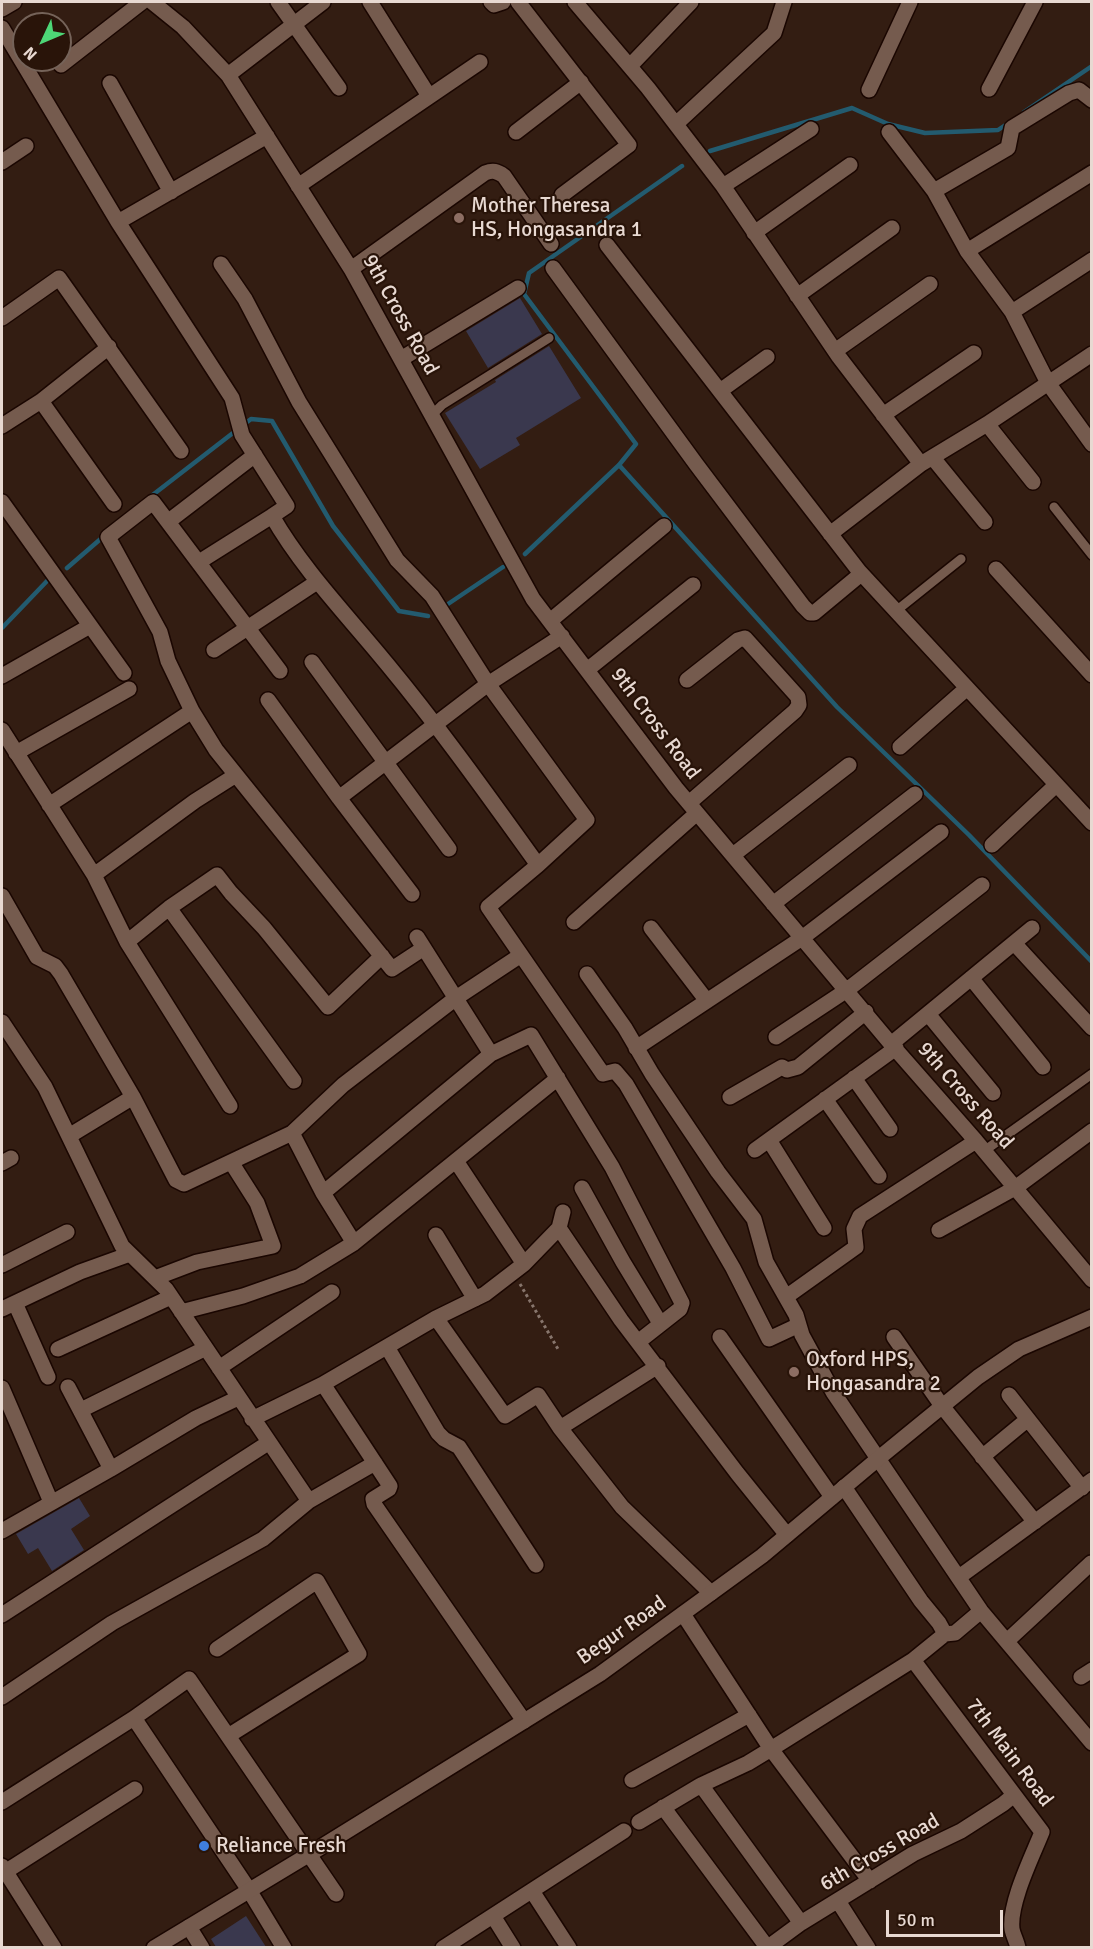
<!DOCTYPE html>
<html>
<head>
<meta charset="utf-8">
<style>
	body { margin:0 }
	#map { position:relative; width:1093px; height:1949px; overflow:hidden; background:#331d12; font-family:Signika,sans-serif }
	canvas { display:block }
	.frame { position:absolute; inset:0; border:3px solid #e8d9d2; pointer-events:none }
	.north { position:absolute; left:12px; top:12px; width:60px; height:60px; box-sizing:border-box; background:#291409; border:2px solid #756359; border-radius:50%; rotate:226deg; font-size:16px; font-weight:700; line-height:24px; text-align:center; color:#e8d9d2 }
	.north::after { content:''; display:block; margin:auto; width:21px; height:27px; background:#4dd676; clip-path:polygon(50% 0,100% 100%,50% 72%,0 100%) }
	.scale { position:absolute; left:886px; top:1910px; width:117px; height:27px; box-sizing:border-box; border:3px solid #e8d9d2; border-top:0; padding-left:8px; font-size:18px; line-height:21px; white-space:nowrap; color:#e8d9d2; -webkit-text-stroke:4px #291409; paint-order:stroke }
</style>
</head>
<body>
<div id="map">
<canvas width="1093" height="1949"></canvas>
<div class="frame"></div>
<div class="north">N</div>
<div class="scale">50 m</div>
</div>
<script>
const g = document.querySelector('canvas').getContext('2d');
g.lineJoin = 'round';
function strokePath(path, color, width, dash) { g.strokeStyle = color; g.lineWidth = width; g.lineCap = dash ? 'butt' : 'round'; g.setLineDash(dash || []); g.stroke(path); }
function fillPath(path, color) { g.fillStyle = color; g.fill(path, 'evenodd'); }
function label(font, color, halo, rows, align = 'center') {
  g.font = font + ' Signika,sans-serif'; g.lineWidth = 4.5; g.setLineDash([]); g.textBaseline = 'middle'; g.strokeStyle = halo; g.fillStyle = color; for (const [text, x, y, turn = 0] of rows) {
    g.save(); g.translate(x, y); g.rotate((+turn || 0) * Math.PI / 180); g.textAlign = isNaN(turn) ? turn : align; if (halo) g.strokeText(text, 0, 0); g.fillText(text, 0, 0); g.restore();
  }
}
strokePath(new Path2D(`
	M1024,112l68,-46
	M710,151l142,-43 36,16 37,9 73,-3 12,-8
	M619,465l218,242 132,128 123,127
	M150,497l101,-78 21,2 61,105 66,85 29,5
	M525,554l94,-89 17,-21 -112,-150 5,-21 153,-107
	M67,568l37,-32
	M448,604l55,-37
	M2,628l46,-48`), '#235b6f', 4.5);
fillPath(new Path2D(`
	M520,298l22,36 -54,34 -22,-37z
	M549,346l32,52 -65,40 4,7 -40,24 -35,-56 51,-31 -1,-2z
	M79,1498l11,18 -19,13 13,21 -32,21 -14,-23 -10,6 -12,-20z
	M246,1916l20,31h-50l-5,-8z`), '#3a384e');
const service = new Path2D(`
	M431,416l11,-11 107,-67
	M1054,507l38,48
	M896,611l65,-52
	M984,1151l108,-77`);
const minor = new Path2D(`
	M152,2l31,25 45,48 123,194 182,330 143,189 215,256 85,97 116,139
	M278,2l61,86
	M370,2l59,94
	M491,2l3,3 9,-3
	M518,2l111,143 -67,50
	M575,2l73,86 75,98 116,171 82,107
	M2,9l12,-7
	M2,28l116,194 114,176 10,37 45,71 -15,10c31,54 75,99 115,148 53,64 102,133 151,201
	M61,65l81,-63
	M630,66l61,-64
	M228,75l95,-73
	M110,83l61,109
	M989,89l46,-87
	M869,90l41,-88
	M676,124l98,-91 10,-31
	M516,132l65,-50
	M889,132l45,59 33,60 45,61 36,71 44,61
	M2,162l24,-16
	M298,186l182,-124
	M723,186l88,-57
	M934,191l74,-43 4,-20 57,-35 10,-3 13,10
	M118,222l149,-86
	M754,233l96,-68
	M607,245l252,326 233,252
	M967,251l125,-78
	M221,264l24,35 54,103 98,158 35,36 56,88 99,136 -49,45 -50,42 115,167 12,-3 11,13 107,184 36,71 30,-14
	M553,268l143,196 107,142 7,7h4l47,-39
	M351,269l134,-96c8,-3 12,-2 19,3l47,68
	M797,296l95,-68
	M1012,312l80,-52
	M2,318l57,-40 122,173
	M835,351l95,-67
	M401,359l117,-71
	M720,391l47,-34
	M41,401l73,103
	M883,415l91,-62
	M987,424l46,58
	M2,426l39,-25 68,-54
	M933,458l52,64
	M2,502l122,171
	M169,521l86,-66
	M830,534l91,-70 66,-40 105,-70
	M199,562l73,-46
	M996,569l96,106
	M550,621l114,-95
	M214,650l103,-68
	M312,662l137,187
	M587,670l106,-85
	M280,671l-127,-169 -45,35 52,95 8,29 24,50 24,39 176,219 32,-21
	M2,676l88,-50
	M687,680l51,-40 7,-2 53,59 1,8 -4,6 -106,92
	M268,700l71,98 73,96
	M2,730l92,145 33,67 103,164
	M900,747l67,-59
	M16,753l113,-64
	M339,798l149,-114 74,-48
	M49,805l143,-94
	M992,845l64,-60
	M733,855l116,-90
	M94,875l101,-74 41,-26
	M2,896l35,61 18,9 6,8 72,123 43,83 8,4 108,-51 51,-48 113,-87 65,-43
	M773,904l142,-110
	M169,908l48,-33 14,18 33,35 64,79 54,-51
	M574,922l123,-109
	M651,928l56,73
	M417,937l74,117
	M127,942l42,-34 125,173
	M1014,943l78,85
	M587,974l38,54 27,46 66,98 36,47 12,43 30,53 6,20 31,57 148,219 111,132
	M971,978l72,89
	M928,1014l65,79
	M2,1022l43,65 77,159 44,43 143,212
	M776,1037l71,-47 135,-105
	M891,1044l141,-116
	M636,1048l166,-110 139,-106
	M854,1078l36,51
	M730,1097l52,-30 5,3 11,-3 68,-55
	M825,1099l54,77
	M292,1133l31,60 31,50
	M69,1136l64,-39
	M769,1140l55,88
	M755,1150l141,-102
	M456,1161l68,103
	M2,1163l9,-5
	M582,1188l41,74 37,61
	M323,1193l168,-139 40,-19 81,132 70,136 -2,6 -42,33
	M559,1228l62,92 116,153 50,62
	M939,1230l76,-42 77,-57
	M436,1235l39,64
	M2,1265l65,-33
	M155,1278l42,-16 76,-16 -16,-43 -26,-41
	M786,1297l70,-50 -2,-18 6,-13 116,-75
	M15,1303l33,74
	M2,1309l78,-37 50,-18
	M181,1312l62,-16 57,-20 54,-33 204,-165
	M436,1318l69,98 33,-21 22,33 62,79 89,86
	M720,1337l112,160
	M894,1337l48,69 93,116
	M387,1347l51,86 6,6 15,8 77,118
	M58,1349l113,-52
	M219,1368l113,-76
	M323,1384l67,102 -1,3 -16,10 1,5 150,217
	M68,1387l43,82
	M2,1388l49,114
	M1009,1395l73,93
	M81,1410l125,-62
	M252,1419l71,-35 113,-66 49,-24 39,-30 35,-36 4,-16
	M560,1428l98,-62
	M982,1457l46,-38
	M2,1531l109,-62 85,-51 42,-20
	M959,1577l133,-97
	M683,1614l88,135 99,132
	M2,1615l266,-172
	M945,1634l10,-1 26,-22
	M1007,1641l84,-78
	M217,1649l100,-68 42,73 -131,82
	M913,1660l129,172c-10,25 -33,71 -30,97 1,6 5,13 6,19
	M1081,1677l11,-7
	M2,1697l110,-74 151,-84 46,-38 66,-38
	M134,1718l115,172 35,58
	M632,1780l117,-65
	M701,1785l100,138
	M2,1802l132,-84 55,-39 147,215
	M663,1807l104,140
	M639,1822l62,-37 47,-22 23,-14 142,-89 32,-26 -6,-11 -18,-22 -77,-114
	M2,1866l52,82
	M5,1872l130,-83
	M532,1891l37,57
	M838,1901l30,47
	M493,1916l20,32
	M189,1927l13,21
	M443,1948l181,-117
	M767,1948l34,-25 112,-69 48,-23 42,-27 11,-9`);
const secondary = new Path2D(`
	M154,1948l159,-96 287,-178 162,-118 117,-98 99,-81 41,-28 73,-32`);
strokePath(service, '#1a0601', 12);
strokePath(minor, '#1a0601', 18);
strokePath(secondary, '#1a0601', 18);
strokePath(new Path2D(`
	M520,1284l38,65`), '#87756c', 3, [3, 3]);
strokePath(service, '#755b4e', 9);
strokePath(minor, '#755b4e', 15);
strokePath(secondary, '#755b4e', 15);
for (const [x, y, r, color] of [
	[459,218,6,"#8d6e63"],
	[794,1372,6,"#8d6e63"],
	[204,1846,6,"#3f7fe0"]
]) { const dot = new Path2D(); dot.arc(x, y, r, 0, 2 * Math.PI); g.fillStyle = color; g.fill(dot); strokePath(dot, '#291409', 2); }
label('21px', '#e8d9d2', '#291409', [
	["Mother Theresa",471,206],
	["HS, Hongasandra 1",471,230],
	["Oxford HPS,",806,1360],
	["Hongasandra 2",806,1384],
	["Reliance Fresh",216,1846]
], 'left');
label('21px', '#e8d9d2', '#291409', [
	["9th Cross Road",400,315,61],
	["9th Cross Road",655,724,53],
	["9th Cross Road",965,1096,49],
	["Begur Road",622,1631,-35],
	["7th Main Road",1009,1753,53],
	["6th Cross Road",880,1853,-30]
]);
</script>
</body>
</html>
